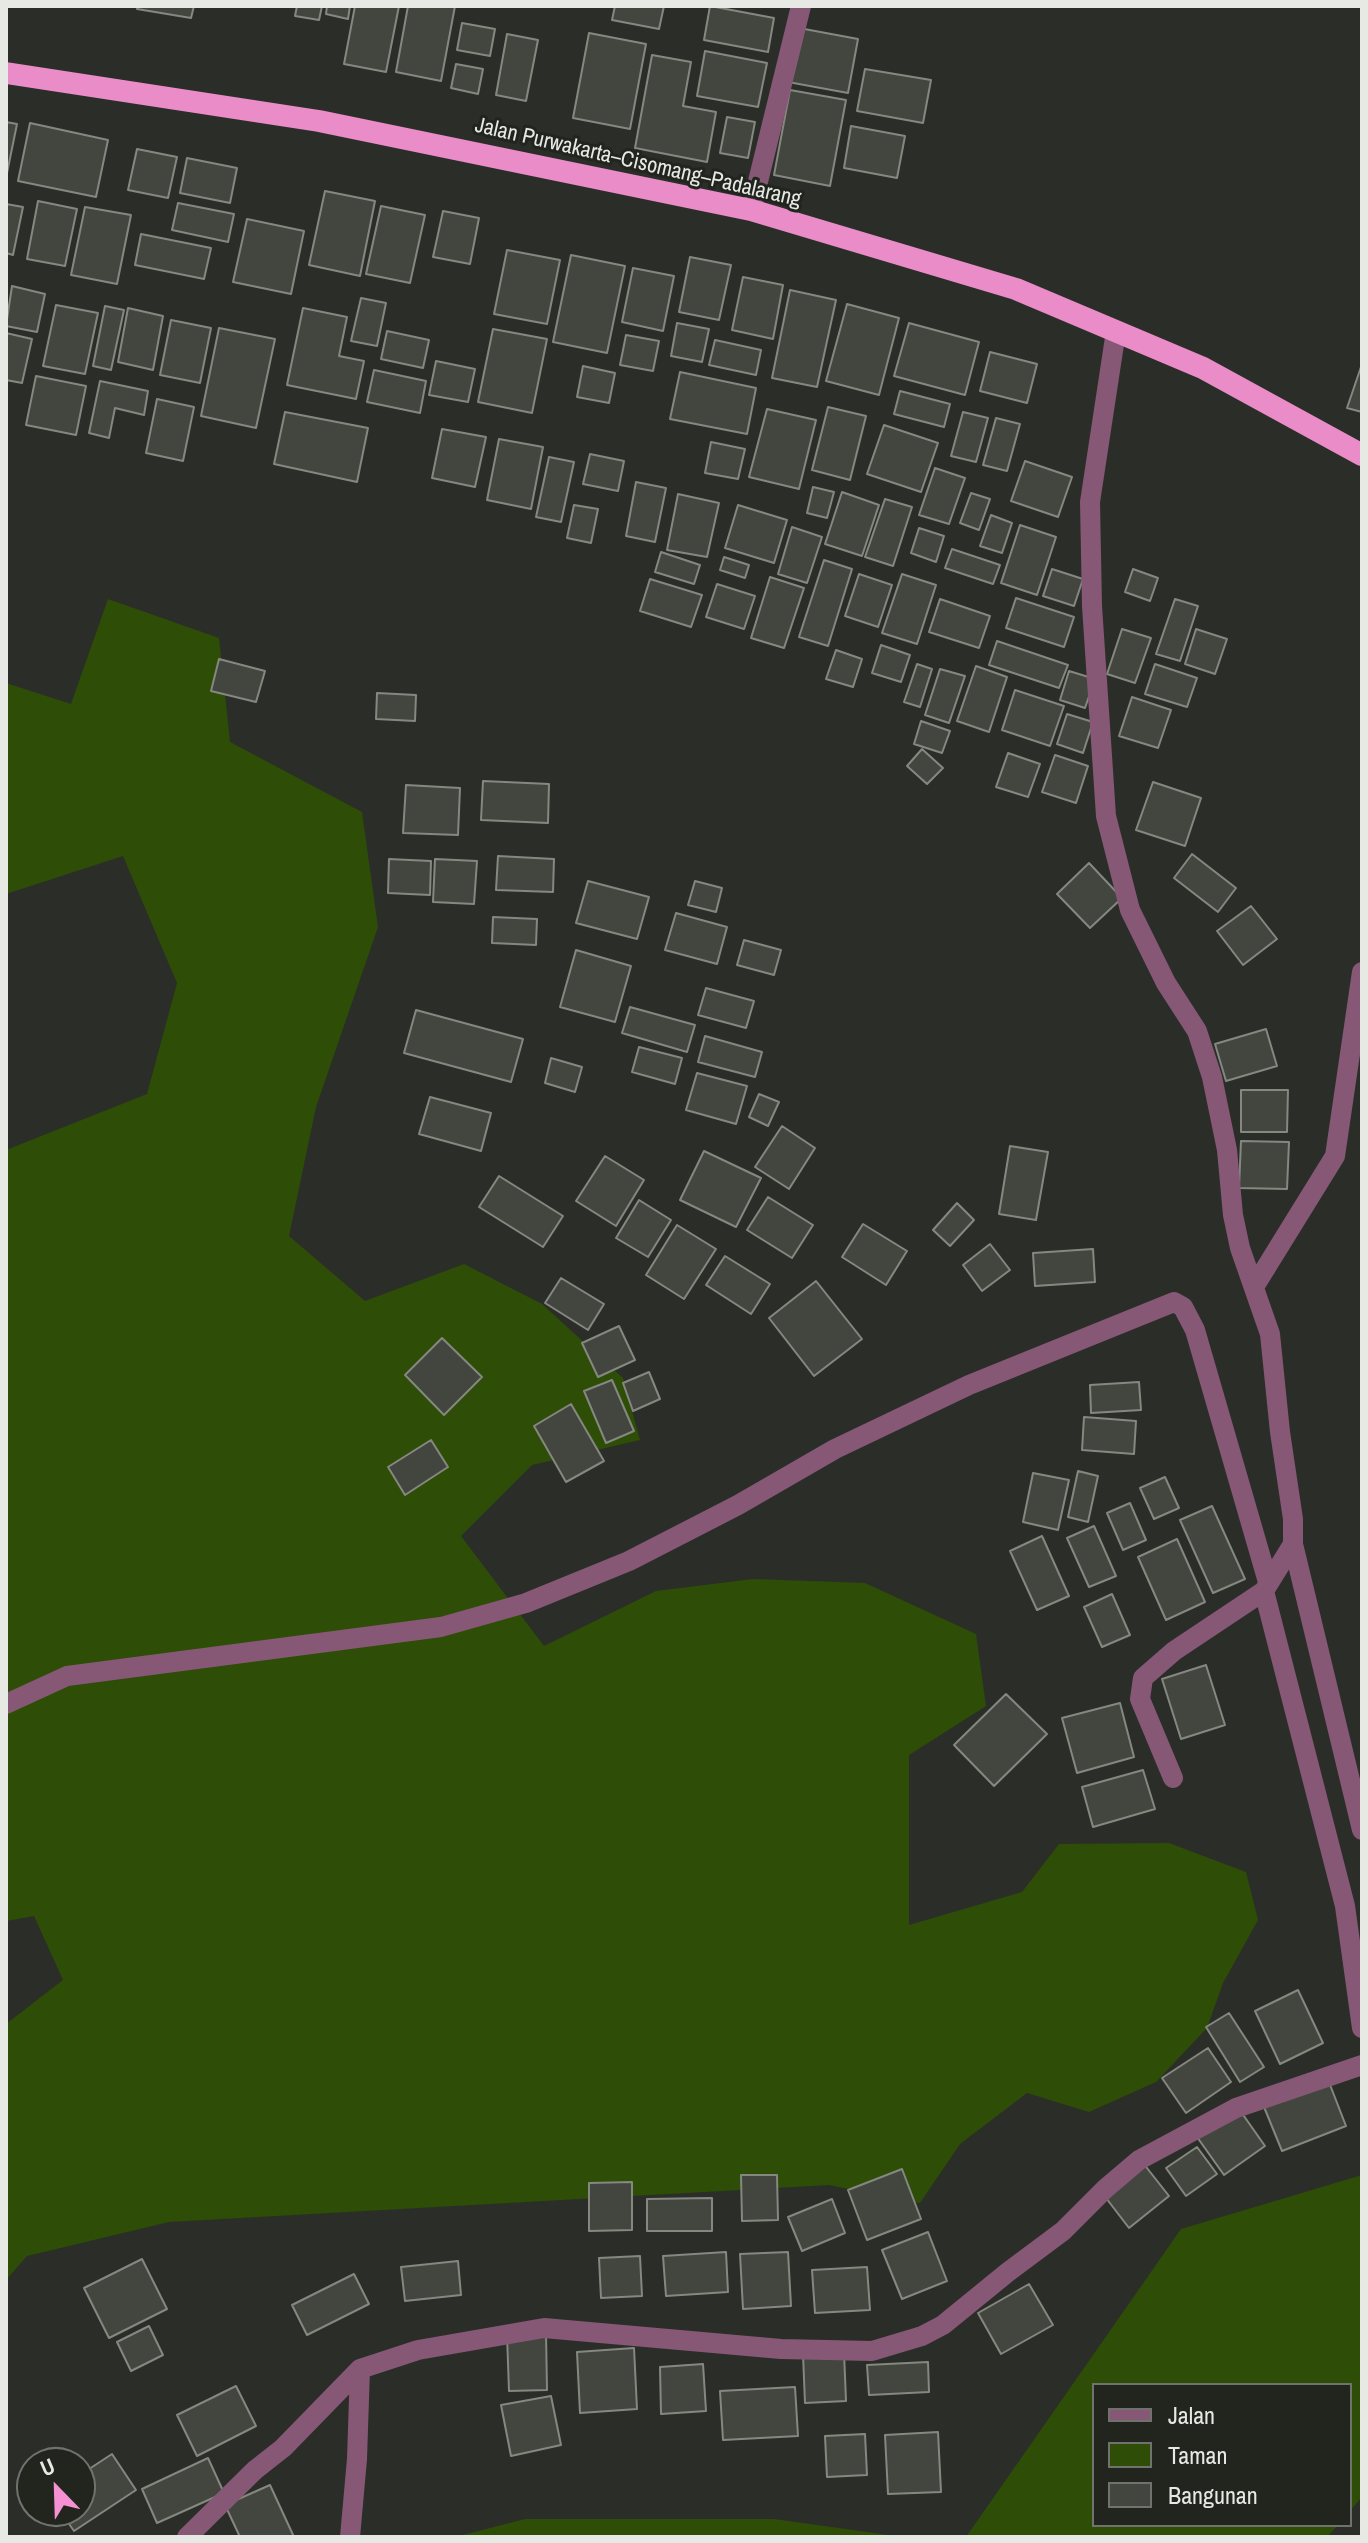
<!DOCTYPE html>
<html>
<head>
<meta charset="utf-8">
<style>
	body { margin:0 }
	#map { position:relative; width:1368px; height:2543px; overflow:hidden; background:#2b2e28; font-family:"Archivo Narrow",sans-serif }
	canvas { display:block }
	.frame { position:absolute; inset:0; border:8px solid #e6e9e4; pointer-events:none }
	.legend { position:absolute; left:1092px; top:2383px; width:260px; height:144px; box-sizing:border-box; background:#21251e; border:2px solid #70736d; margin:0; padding:10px 14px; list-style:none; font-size:24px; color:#e6e9e4 }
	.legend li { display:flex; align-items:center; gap:16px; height:40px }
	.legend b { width:40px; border:2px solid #70736d }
	.north { position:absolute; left:16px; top:2447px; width:80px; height:80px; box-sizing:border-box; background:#21251e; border:2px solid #70736d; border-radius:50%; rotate:337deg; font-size:22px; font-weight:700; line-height:32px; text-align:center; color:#e6e9e4 }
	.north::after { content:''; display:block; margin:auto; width:28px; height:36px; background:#f591d2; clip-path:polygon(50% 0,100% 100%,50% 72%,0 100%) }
</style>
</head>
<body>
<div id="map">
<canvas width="1368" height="2543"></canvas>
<div class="frame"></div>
<ul class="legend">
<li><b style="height:10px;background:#865875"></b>Jalan</li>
<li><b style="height:22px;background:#2e4d06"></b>Taman</li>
<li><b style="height:22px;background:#42463f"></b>Bangunan</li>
</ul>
<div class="north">U</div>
</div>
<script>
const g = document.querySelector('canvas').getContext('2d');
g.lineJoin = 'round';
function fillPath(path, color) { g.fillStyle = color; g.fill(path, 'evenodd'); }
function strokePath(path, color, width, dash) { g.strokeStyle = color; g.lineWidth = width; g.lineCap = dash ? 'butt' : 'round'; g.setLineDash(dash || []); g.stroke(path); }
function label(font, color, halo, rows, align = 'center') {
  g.font = font + ' "Archivo Narrow",sans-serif'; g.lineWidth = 6; g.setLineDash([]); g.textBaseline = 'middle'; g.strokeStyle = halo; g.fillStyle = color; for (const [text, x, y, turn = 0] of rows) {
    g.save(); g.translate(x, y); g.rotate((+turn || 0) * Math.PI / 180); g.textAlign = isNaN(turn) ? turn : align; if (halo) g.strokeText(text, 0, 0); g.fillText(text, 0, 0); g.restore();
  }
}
fillPath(new Path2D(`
	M108,599l111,39 11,104 132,70 16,115 -62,180 -27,129 76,65 99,-37 78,40 81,74 17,62 -108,25 -71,71 83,110 112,-55 97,-12 112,4 111,51 10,72 -77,49v170l113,-33 37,-48 110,-1 77,29 12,48 -35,63 -16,45 -51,54 -67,30 -62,-19 -67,51 -40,59 -91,-18 -660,37 -142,34 -21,24v-256l57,-44 -29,-64 -28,5v-771l141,-56 30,-111 -54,-127 -117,38v-211l65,21z
	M1362,2175v322l-12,14v-126h-256v140h244l-11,12h-361l215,-308z
	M525,2519h249l129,18h-448z`), '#2e4d06');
const building = new Path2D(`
	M138,6h56l-3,12 -54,-9z
	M297,6h25l-3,14 -24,-4z
	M327,6h23l-2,13 -22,-5z
	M355,6h44l-13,66 -42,-8z
	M408,6h47l-14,75 -45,-9z
	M615,6h49l-5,23 -47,-9z
	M710,6l64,12 -6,34 -64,-12z
	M462,23l33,6 -5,27 -33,-6z
	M799,28l59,11 -10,54 -60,-11z
	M589,33l57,11 -16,85 -57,-11z
	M507,34l31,6 -12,61 -30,-6z
	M705,51l62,12 -9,44 -61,-11z
	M652,55l39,7 -8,44 33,6 -9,50 -72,-14z
	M456,64l27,5 -5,25 -27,-6z
	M865,69l66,11 -8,43 -66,-12z
	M790,90l56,10 -16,86 -56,-11z
	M727,117l28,5 -7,36 -28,-5z
	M6,122l11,2 -11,54z
	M30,123l78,17 -12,57 -78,-16z
	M851,126l54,10 -8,42 -53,-10z
	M137,149l40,8 -9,41 -40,-8z
	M187,158l50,10 -7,35 -50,-10z
	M325,191l50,10 -15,75 -51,-11z
	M38,201l39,8 -12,57 -38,-7z
	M178,203l56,11 -6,28 -56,-12z
	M6,204l17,3 -10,48 -7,-2z
	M381,206l44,9 -15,68 -44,-9z
	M85,207l46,8 -14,69 -46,-9z
	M443,211l36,7 -9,46 -37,-7z
	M247,219l57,12 -13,63 -58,-12z
	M141,234l70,14 -7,31 -69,-14z
	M507,250l53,10 -13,64 -53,-10z
	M571,255l54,11 -18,87 -54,-11z
	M690,257l41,8 -12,55 -40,-8z
	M633,268l41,8 -11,55 -41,-9z
	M743,277l40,8 -10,54 -41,-9z
	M12,286l33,8 -8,38 -31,-6z
	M790,290l46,10 -19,87 -45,-9z
	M361,298l25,5 -9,43 -26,-5z
	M847,304l52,14 -20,77 -53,-14z
	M56,305l42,8 -13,61 -42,-8z
	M105,306l19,4 -13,60 -18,-4z
	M128,308l35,8 -10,54 -35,-8z
	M303,308l44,9 -8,39 25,5 -8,38 -69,-14z
	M171,320l40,8 -11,55 -40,-8z
	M677,323l32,6 -7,33 -31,-6z
	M909,323l70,19 -14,53 -71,-19z
	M219,328l56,11 -19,89 -55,-12z
	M493,329l54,10 -15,74 -54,-11z
	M387,331l42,9 -6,28 -42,-9z
	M6,333l26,6 -10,44 -16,-3z
	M626,335l33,6 -6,30 -33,-6z
	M715,340l46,10 -5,25 -47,-10z
	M990,352l47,12 -10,39 -47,-12z
	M436,361l39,8 -7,33 -39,-7z
	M1362,364v48l-15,-4z
	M583,366l32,7 -6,30 -32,-6z
	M374,370l52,11 -6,32 -53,-11z
	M680,372l76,16 -9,46 -77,-15z
	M36,376l50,10 -10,49 -50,-10z
	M100,381l48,10 -4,24 -29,-7 -6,30 -20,-5z
	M900,391l50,13 -6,23 -50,-13z
	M157,399l37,8 -11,54 -37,-8z
	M828,407l38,9 -16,64 -38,-10z
	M767,409l49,11 -17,69 -50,-12z
	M285,412l83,16 -11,54 -83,-18z
	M963,412l25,6 -12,44 -25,-6z
	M996,418l24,6 -13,47 -24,-6z
	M884,425l54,18 -17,49 -54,-18z
	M442,429l44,8 -11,50 -43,-9z
	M499,439l44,8 -12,62 -44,-9z
	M711,442l34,7 -7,30 -33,-6z
	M590,454l34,7 -6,30 -35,-7z
	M549,457l25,5 -13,60 -25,-5z
	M1025,461l47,16 -14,40 -47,-16z
	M935,468l30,10 -16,46 -30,-9z
	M636,482l30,6 -11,54 -29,-6z
	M813,487l21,5 -7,26 -20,-5z
	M842,492l37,13 -17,51 -37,-12z
	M971,493l19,6 -11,31 -19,-7z
	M678,494l41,9 -12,54 -40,-7z
	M885,499l27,8 -19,59 -28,-9z
	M574,505l24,4 -7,34 -24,-5z
	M738,505l49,15 -13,43 -49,-15z
	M991,515l21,8 -10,30 -22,-7z
	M1020,525l36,12 -19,58 -36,-12z
	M792,527l30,10 -15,46 -29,-9z
	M919,528l25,8 -8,26 -25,-9z
	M952,549l48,16 -7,19 -48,-16z
	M661,552l39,13 -6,19 -39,-12z
	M724,557l25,8 -4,13 -25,-8z
	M824,560l28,9 -24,77 -29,-9z
	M1052,569l31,10 -9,27 -31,-10z
	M1133,569l25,9 -8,23 -25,-9z
	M859,574l33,11 -14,42 -33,-11z
	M902,574l34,11 -19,59 -35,-11z
	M770,577l34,11 -20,60 -33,-10z
	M650,579l52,16 -11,32 -51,-16z
	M717,584l38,12 -11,33 -38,-12z
	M1016,598l58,19 -10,30 -58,-19z
	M940,599l50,17 -11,32 -50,-16z
	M1175,599l23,7 -18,55 -24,-7z
	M1122,629l29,9 -16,45 -28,-9z
	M1196,629l31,10 -12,35 -30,-10z
	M997,641l71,24 -9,23 -70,-23z
	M881,645l29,10 -9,27 -29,-9z
	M836,650l26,9 -9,28 -27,-8z
	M219,659l46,12 -9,31 -45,-11z
	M917,664l15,5 -12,38 -16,-5z
	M1155,664l42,14 -10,29 -42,-13z
	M976,666l31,11 -18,55 -32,-11z
	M940,669l25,7 -16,47 -24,-8z
	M1069,671l26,8 -10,29 -25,-8z
	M1015,690l49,16 -14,40 -48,-16z
	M377,693l39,2 -1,26 -39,-2z
	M1132,697l39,13 -13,38 -39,-12z
	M1067,714l26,8 -10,31 -26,-9z
	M921,721l29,10 -8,22 -28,-9z
	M922,749l21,19 -16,16 -20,-18z
	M1008,753l32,11 -12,33 -32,-10z
	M1055,755l33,11 -12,37 -34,-11z
	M483,781l66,3 -1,39 -67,-3z
	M1153,782l48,16 -16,48 -49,-16z
	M406,785l54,3 -2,47 -55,-2z
	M1192,854l44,34 -18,24 -44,-34z
	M498,856l56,3 -1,33 -57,-2z
	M389,859l42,2 -1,34 -42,-2z
	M435,859l42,2 -3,43 -41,-2z
	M1089,863l33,35 -32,30 -33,-34z
	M588,881l61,16 -12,42 -61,-16z
	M695,881l27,7 -6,24 -28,-7z
	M1251,906l26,33 -34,26 -26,-34z
	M676,913l51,14 -10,37 -52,-14z
	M493,917l44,2 -1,26 -44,-2z
	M744,940l37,10 -7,25 -37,-10z
	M576,950l55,16 -16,56 -55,-15z
	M706,988l48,13 -8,27 -48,-13z
	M630,1007l65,18 -8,27 -65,-19z
	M416,1010l107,29 -12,43 -107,-29z
	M1266,1029l11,37 -51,15 -11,-37z
	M705,1036l57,16 -7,25 -57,-15z
	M639,1047l43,11 -7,26 -43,-12z
	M551,1058l31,9 -7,25 -30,-9z
	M697,1073l50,13 -11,38 -50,-14z
	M1241,1090h47l-1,42h-46z
	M759,1094l20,8 -11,24 -19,-9z
	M430,1097l61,16 -10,38 -62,-17z
	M782,1126l33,22 -26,41 -34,-22z
	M1241,1141l48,1 -2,47 -48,-1z
	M1010,1146l38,6 -12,68 -37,-6z
	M704,1151l57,27 -25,49 -56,-27z
	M605,1156l39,24 -28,46 -40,-25z
	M499,1176l64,40 -20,31 -64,-40z
	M768,1197l45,28 -21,33 -45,-28z
	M639,1200l32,20 -23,37 -32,-19z
	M957,1203l17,17 -24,26 -17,-16z
	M863,1224l44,27 -21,34 -44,-28z
	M677,1225l39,24 -32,50 -38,-24z
	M990,1244l20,26 -28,21 -19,-26z
	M1093,1249l2,33 -60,4 -2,-33z
	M725,1256l45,28 -19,30 -45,-29z
	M561,1278l43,26 -16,26 -43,-27z
	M816,1281l46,58 -48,37 -45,-58z
	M619,1326l16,34 -37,17 -16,-34z
	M442,1338l40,39 -38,38 -39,-40z
	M649,1372l11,27 -27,12 -10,-28z
	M612,1380l22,51 -28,12 -22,-52z
	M1139,1382l2,28 -50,3 -1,-28z
	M571,1404l33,57 -38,21 -32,-56z
	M1084,1417l52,4 -2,33 -52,-4z
	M431,1440l17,27 -43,28 -17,-28z
	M1078,1471l20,5 -10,46 -20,-5z
	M1033,1473l36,7 -11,50 -35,-8z
	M1165,1477l14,31 -25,11 -14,-31z
	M1130,1503l16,37 -23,10 -16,-37z
	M1212,1506l33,73 -32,14 -33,-73z
	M1094,1526l22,50 -27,11 -22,-49z
	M1042,1536l27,60 -32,14 -27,-59z
	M1177,1539l28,63 -39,18 -28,-63z
	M1112,1594l18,41 -28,12 -18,-40z
	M1206,1665l19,60 -44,14 -19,-60z
	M1006,1694l41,40 -53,52 -40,-41z
	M1120,1703l14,54 -57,16 -15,-55z
	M1143,1770l12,39 -62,18 -11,-40z
	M1298,1990l25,53 -43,21 -25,-53z
	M1229,2013l35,54 -24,15 -34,-55z
	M1208,2048l23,34 -45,31 -24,-35z
	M1327,2077l19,49 -64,25 -20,-49z
	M1239,2109l26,37 -41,29 -27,-38z
	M1197,2147l20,27 -31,22 -20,-28z
	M1143,2163l26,33 -40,32 -26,-34z
	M902,2169l19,50 -54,21 -19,-50z
	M741,2175h36l1,45 -36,1z
	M632,2182v48l-43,1v-48z
	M712,2198v33h-65v-32z
	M832,2199l13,34 -43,18 -14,-34z
	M928,2232l19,49 -45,18 -20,-49z
	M726,2252l2,40 -62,4 -3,-40z
	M788,2252l3,54 -48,3 -3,-55z
	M640,2256l2,40 -41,2 -2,-40z
	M142,2259l25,50 -58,29 -25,-50z
	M458,2261l3,34 -56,6 -4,-34z
	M867,2267l3,43 -55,3 -3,-43z
	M354,2274l15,30 -62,31 -15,-30z
	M1029,2284l24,41 -52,29 -23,-41z
	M149,2326l14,29 -32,16 -14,-29z
	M546,2333l1,57 -38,1 -2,-56z
	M634,2348l3,61 -57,4 -3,-61z
	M844,2352l2,49 -41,2 -2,-49z
	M928,2362l1,30 -60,3 -2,-30z
	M703,2364l3,47 -45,3 -1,-47z
	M236,2386l20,40 -59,30 -20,-41z
	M795,2387l3,49 -75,4 -3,-49z
	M551,2396l10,49 -50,11 -10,-51z
	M938,2432l3,60 -53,2 -3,-59z
	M865,2434l2,41 -40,2 -2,-41z
	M112,2454l24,36 -62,41 -14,-20h20v-36z
	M208,2458l16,35 -67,30 -15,-34z
	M270,2485l24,52h-54l-15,-32z`);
fillPath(building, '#42463f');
strokePath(building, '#848880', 2);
strokePath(new Path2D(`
	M751,210l50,-204
	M1116,331l-26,171 2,104 14,210 24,94 36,73 31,48 15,46 15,73 6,65 7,33 30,86 10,98 13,87v25l69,286
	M1254,1287l81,-131 27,-184
	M1293,1544l-29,47 81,315 17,122
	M6,1704l61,-28 374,-49 85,-24 103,-42 109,-56 97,-56 134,-64 205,-83 9,5 12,23 73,252
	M1173,1778l-33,-79 3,-21 31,-27 90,-60
	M187,2537l68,-67 28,-22 77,-79 58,-19 126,-22 237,21 91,2 50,-15 21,-11 65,-53 55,-41 43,-43 33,-28 97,-52 126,-43
	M350,2537l7,-78 3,-90`), '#865875', 20);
strokePath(new Path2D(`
	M6,73l313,48 432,89 265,79 187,79 159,87`), '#ea8cc8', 22);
label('22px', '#e6e9e4', '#21251e', [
	["Jalan Purwakarta–Cisomang–Padalarang",638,163,13]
]);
</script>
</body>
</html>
